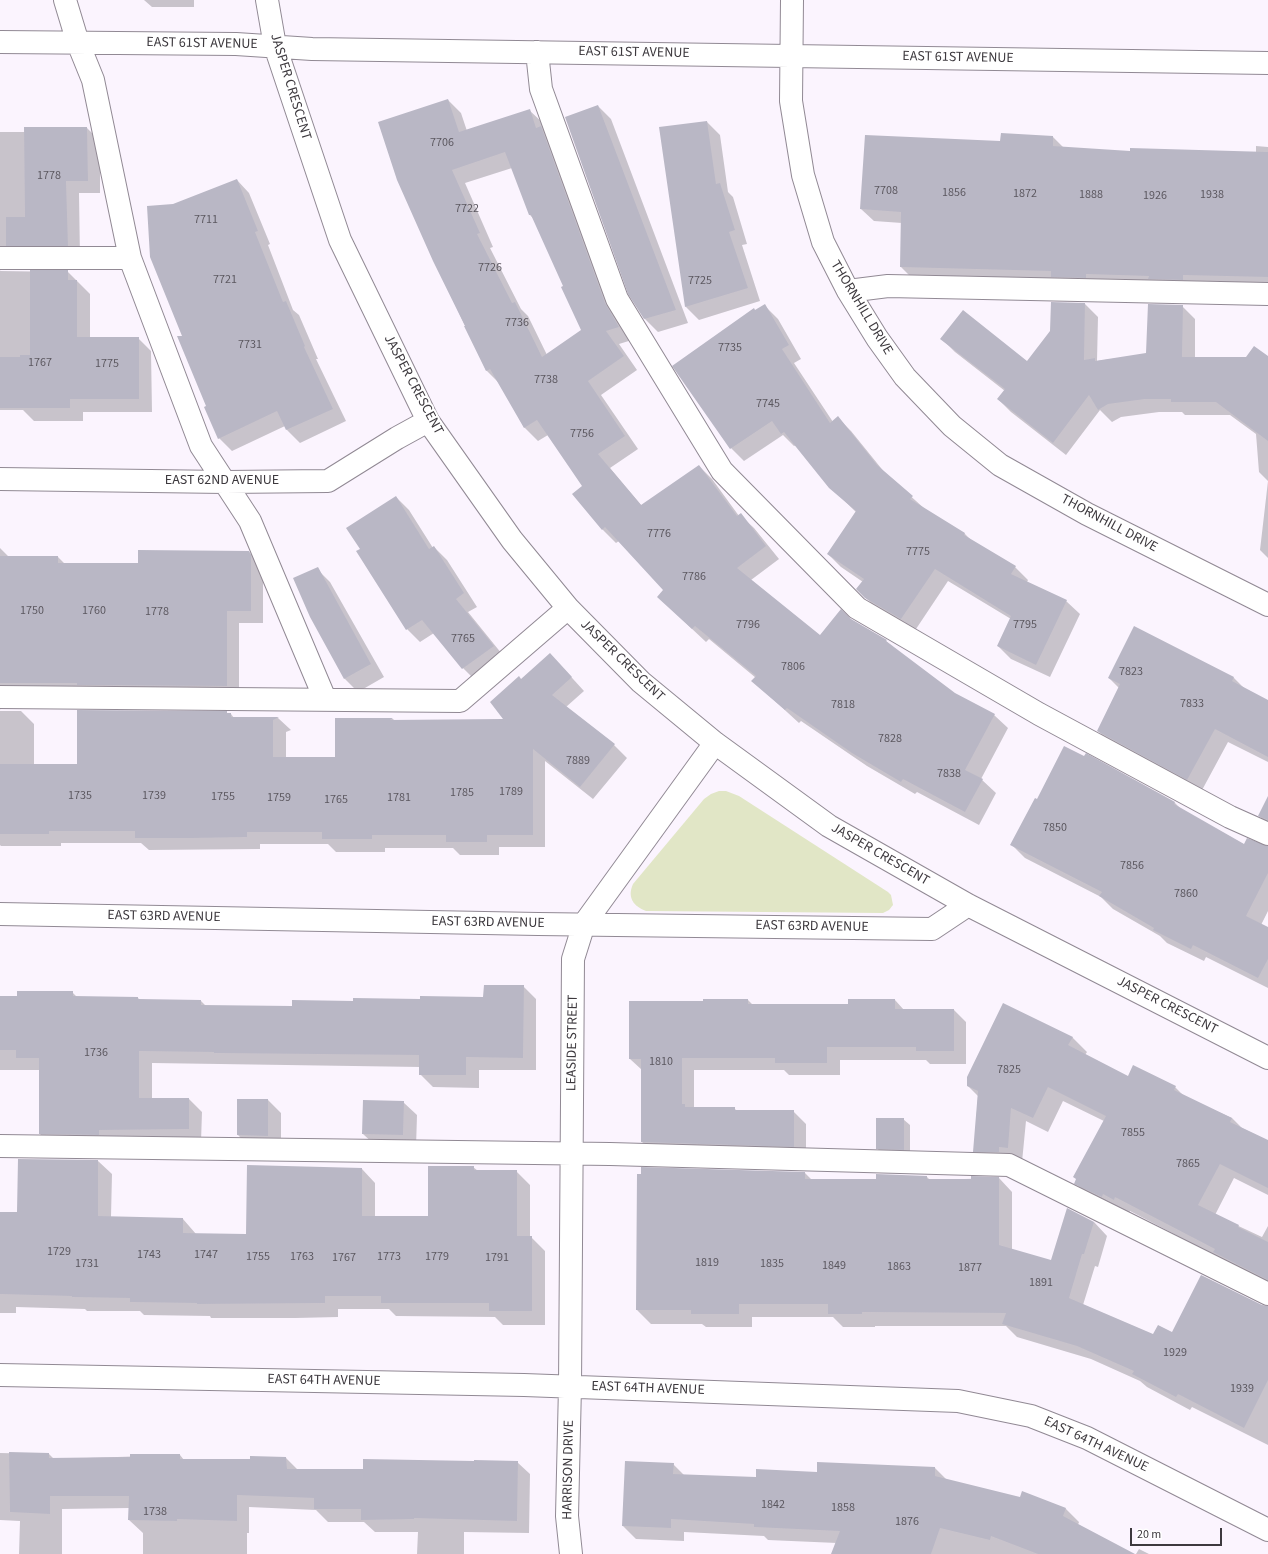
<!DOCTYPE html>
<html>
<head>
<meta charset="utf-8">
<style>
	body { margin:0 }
	#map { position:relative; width:1268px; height:1554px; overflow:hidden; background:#fbf4fe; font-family:"Source Sans 3",sans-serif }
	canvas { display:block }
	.scale { position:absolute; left:1130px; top:1528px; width:92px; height:18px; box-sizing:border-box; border:2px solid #3d393e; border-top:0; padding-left:5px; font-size:12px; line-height:14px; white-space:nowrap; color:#3d393e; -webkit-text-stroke:3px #fff; paint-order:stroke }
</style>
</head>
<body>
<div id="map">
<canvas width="1268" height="1554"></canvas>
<div class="scale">20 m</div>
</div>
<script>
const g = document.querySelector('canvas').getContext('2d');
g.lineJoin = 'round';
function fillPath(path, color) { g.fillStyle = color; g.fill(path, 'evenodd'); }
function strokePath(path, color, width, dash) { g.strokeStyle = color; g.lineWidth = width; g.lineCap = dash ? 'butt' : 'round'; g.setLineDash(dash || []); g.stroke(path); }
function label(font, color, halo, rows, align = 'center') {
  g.font = font + ' "Source Sans 3",sans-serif'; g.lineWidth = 4; g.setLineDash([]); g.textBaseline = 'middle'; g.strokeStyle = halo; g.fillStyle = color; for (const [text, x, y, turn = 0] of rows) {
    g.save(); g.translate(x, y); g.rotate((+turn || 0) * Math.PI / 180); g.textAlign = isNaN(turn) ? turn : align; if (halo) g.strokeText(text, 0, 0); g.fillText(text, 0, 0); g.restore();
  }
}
fillPath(new Path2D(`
	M719,791h7l13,5 149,96 3,3 2,10 -4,5 -6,3 -237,-2c-13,-5 -19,-14 -13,-27l71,-85 7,-5z`), '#e1e6c6');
fillPath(new Path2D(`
	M144,0h50v7h-42z
	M448,100l13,13 6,18 62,-21 14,13 89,217 -13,4 18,26 -36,25 37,54 -28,19 32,38 57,-40 13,13 27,37 1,-1 14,13 25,31 -28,21 69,57 30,-18 36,22 7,6 61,47 40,21 14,13 -27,51 15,14 -17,32 -62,-33 -2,2 -48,-28 -66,-45 -2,2 -46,-42 3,-3 -47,-39 -3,3 -48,-45 7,-7 -46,-49 -3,2 -13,-13 -30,-36 10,-8 -35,-51 -10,6 -14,-14 -24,-43 -14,-14 -52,-110zM512,168l18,47 3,3 32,69 18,43 -36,25 -19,-39 -7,-7 -31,-61 3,-1 -28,-64z
	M598,106l13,13 77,204 -30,9 -13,-13z
	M707,122l13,13 8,57 5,5 14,47 -5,1 18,56 -61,19 -13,-13z
	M87,128l13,13v52h-21l1,65 -78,7 -2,6 68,1 22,22v44h48l13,13 1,61h-69v9h-49l-11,-11h-23v-278h25z
	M1053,137l11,11 67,4 125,1v-7l12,1v142l-354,-9 -13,-13 1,-44 -28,-2 -13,-12 140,-67z
	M237,180l12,13 21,51 -2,1 25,65 6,5 19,44h-2l30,62 -46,22 -13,-13 -2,-4 -53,25 -13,-13 -35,-101 -11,-132z
	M1085,304l13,13 -1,44 50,-7 35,-48 13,13v39h73v200l-8,-8 8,-69 -9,-9 -3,-38 -26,-19h-45l-3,-3h-23l-38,5 -9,5 -12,-12 -34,45 -55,-43 -13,-13 7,-8 -50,-39 -13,-13 85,23z
	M765,306l13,13 23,40 -7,4 39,59 5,-4 13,13 34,42 41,37 39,24 7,7 43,26 13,13 -1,2 39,19 14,13 -30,63 -39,-18 -13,-13 13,-27 -63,-38 -34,51 -35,-21 -22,-22 6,-7 -22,-15 -13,-13 28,-42 -26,-25 -34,-42 -2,1 -11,-11 -39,26 -13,-13 -57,-82z
	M396,497l13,13 24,38 1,-1 13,13 30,47 -9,5 38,47 -30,22 -13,-13 -29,-35 -14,9 -13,-13 -49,-78 4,-1z
	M0,548l9,9h49l7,7h74l110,-12 13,13 1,4v54h-24v76l-237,4 -2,7z
	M317,569l13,13 54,95 -26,15 -13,-13 -34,-62z
	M1134,628l100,50 11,11 23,12v61l-40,-20 -27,50 -90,-48 -13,-13 21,-43 -10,-10z
	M563,668l21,23 -18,16 48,38 13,13 -34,41 -48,-38v86h-46v8h-39l-7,-7h-68v4h-49l-8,-8h-68v5l-111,1 -8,-7h-80v3h-60l-1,-1v-134h21l13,13v41h44l150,-51h3l3,4h44l13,12 -5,2v26h50v-39h57l2,2 110,-1 17,-40z
	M1086,755l89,48 6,6 64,36 23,2v64l-7,14 7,3v60l-62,-31 -2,4 -37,-18 -7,-7 -47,-27 -12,-12 -76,-39 -13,-13 26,-44z
	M1268,799v25l-9,-8z
	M523,986l13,13v71h-57v18l-46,-1 -13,-13v-7l-268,-4v36h37l13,13 -1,30 -149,4 -12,-12v-64h-40v-73h18l54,-5 5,5 61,1 2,2 61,1 5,5 87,1 61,-5 130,-4z
	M748,1000l5,5h96l46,-5 9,10h50l12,12v42h-36l-4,-4h-86v15h-51l-5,-5h-90v38h40l3,3h56l13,13v35l-151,-4 -13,-13v-72l-12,-11 74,-57z
	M1072,1037l15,15 -2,3 43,23 47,9 10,10 47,21 10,10 26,13v54l-34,-17 -19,37 47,22 6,-11v61l-40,-20 -10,-10 -88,-46 -1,2 -39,-15 -14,-15 28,-62 -41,-20 -15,31 -22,-11 -4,41 -33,4 -15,-15 4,-55 -10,-10z
	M238,1100h30l13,13v36l-30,-1 -13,-13z
	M403,1102l14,13 -1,33 -39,-1 -14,-13z
	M903,1119l7,6v31l-27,-1 -6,-7z
	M19,1160l79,1 14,13 -1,43 72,2 13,15 51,1 115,-66 13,14v34h55l43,-50 5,4h38l14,14v52h1l14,14v74h-42l-8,-8 -99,-1 -7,-7h-51v8l-42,1h-85l-1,-2 -66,-1 -4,-4h-53l-2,-2 -69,-2v6h-16v-100h18z
	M805,1173l7,7h65l50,-3 3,3 69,-2 13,14v58l40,11 42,-39 13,14 -9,31 -3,-1 -12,39 70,31 20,-2 89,-28 6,1v138l-76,-38 -2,3 -43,-23 -7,-6 -49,-22 -74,-22 -11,-11h-131v1h-32l-10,-10h-81v10h-46l-4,-3h-51l-14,-14 1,-135z
	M0,1453l49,1 5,5 126,-4 4,5h67l35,-2 12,12h66l153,-8 13,12 -1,59 -65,-1v22h-47l1,-22h-43l-11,-10h-36l-12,-12 -67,-3v26h-2v21h-104v-21l-14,-13 1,-12 -68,1v45h-43l1,-33 -20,-1z
	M673,1464l12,12 72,3 60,-6 118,-5 12,12 73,18 3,-6 43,17 13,13 -1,3 55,29h-298l2,-11 -69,-3 -4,-4 -80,-4v9l-48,-2 -13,-13z
	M1139,1549l10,5h-13z`), '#0003');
fillPath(new Path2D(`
	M448,99l11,33 71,-23 6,19 5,-2 64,177 14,24 -13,4 18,25 -36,25 37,55 -27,18 43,51 58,-40 38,51 4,-3 25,33 -29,22 83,67 21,-26 10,10 36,21 -1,1 69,52 40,21 -30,56 18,9 -18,33 -62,-33 -2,3 -49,-29 -65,-45 -2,2 -34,-29 5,-5 -61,-50 -3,3 -35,-32 6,-7 -58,-63 -3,3 -30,-36 10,-8 -45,-66 -13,8 -34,-59 -4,2 -22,-45h1l-32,-65 -36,-81 -19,-58zM505,152l24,63h2l32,71 -2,1 20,43 -39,27 -27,-55 -3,1 -35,-69 3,-1 -28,-63z
	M598,105l78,205 -32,9 -16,-25 -63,-177z
	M707,121l9,63 4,-1 15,47 -6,2 19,56 -63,19 -26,-180z
	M24,127h63l1,54h-22l2,65h-62v-29h19z
	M1001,133l52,3v10l77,5v-3l138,4v125l-85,-2v5l-35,-1 1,-3 -63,-2v4l-35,-1v-6l-151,-4 1,-55 -41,-3 5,-74 135,6z
	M237,179l21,52 -3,1 28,70 3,-1 19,45 -1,1 29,62 -47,21 -9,-19 -59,28 -14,-32 2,-1 -29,-70h5l-32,-79 -3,-51 26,-2z
	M30,270h38v10h9v57h62v62h-69v9h-70v-51h20v-2h10z
	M1051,302l34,1 -1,57 11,-2v3l51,-8 2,-49 35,1 -1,52h64l8,-11 14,10v85l-52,-39h-45v-3h-26l-37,5 -10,6 -9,-15 -36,48 -56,-44 8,-10 -65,-50 23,-29 64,51 23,-30z
	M765,304l24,41 -7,4 48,74 8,-7 39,49 36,31 -3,3 55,34 -1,2 52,31 -5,8 56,26 -31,65 -39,-19 14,-30 -76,-47 -34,50 -36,-21 -9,-9 8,-10 -37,-25 29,-43 -27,-23 -45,-56 -3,2 -9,-13 -42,28 -58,-83 82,-58 1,2z
	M396,496l33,53 5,-3 30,47 -8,6 38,47 -32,23 -40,-49 -16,10 -50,-79 4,-2 -14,-21z
	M138,550l111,1 2,4v56h-24v75l-150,-1v-2h-77v-127h58v7h80z
	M318,567l53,97 -27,15 -34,-62 -17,-39z
	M1134,626l100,51 -2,4 36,19v57l-53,-28 -28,51 -90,-49 23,-47 -12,-6z
	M550,653l22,24 -20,18 63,49 -35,43 -47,-38v86h-46v7h-41v-7h-74v4h-50v-7h-75v5l-55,1h-57v-7h-86v3h-49v-70h77v-54l150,1v2h4v4h48l-6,3v37h62v-39h58l-3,2 113,-1 -13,-17 29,-26 2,3z
	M1064,746l20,10 2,-3 89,49 -1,2 70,40 3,-6 21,8v27l-22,43 22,11v32l-10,19 -65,-33 -2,4 -38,-19 1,-2 -55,-32 3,-4 -92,-47 25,-47 2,1z
	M1268,796v24l-10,-4z
	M484,985h40l-1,73 -57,-1v18h-47v-20l-205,-2v-1l-75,-1v47h50v31l-90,1v5l-60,-1v-76h-23v-8h-16v-54h17v-5h56v5l65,1v2l63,1v5l91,1v-6l61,1v-3l67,1v-3l63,1z
	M703,999h45v5h100v-5h47v10h59v42h-38v-4h-89v16h-52v-5h-93v46h3v3h50v3h59v37l-153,-5v-83h-12v-58h74z
	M1003,1003l70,34 -5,8 60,31 5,-11 43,21 -2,4 58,28 -2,4 38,18v48l-48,-24 -22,41 41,20 -1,2 30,15v38l-55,-28 2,-3 -100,-52 -1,3 -11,-6 -1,3 -28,-13 2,-5 -3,-2 33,-61 -58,-29 -15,31 -22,-10 -3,40 -9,-1v5h-26l5,-61 -11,-5v-9z
	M237,1099h31v37l-31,-1z
	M363,1100l41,1 -1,34 -41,-1z
	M876,1118h28v32l-28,-1z
	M18,1159l80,1v56l85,2v15l63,1 1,-69 115,3v48h66v-50h46v4h43v66h15v75h-43v-8h-108v-7h-56v7l-128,1v-1l-67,-1v-4l-58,-1v-1l-72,-2v-82h17z
	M641,1167l164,5v7h71v-5l51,2v3h44v-3l28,1v68l52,15 16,-52 27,14 -10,32h-2l-13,44 84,36 5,-9 14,7 29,-57 61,30 6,1v74l-24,48 -66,-34 -2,3 -44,-23 2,-3 -57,-25 -75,-22 4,-11 -144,-1v2h-34v-10h-89v10h-48v-4h-55l1,-136h4z
	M9,1452l40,1v5l81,-1v-3h50v5h70v-3l36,1 1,12h76v-10l111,2v-1l44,1 -1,60 -103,-3v1l-53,1v-11h-47v-11l-77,-3v26l-60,-2v2l-49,-1 1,-24h-79v18l-40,-2z
	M625,1461l49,2 -1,11 83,3v-8l61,3v-10l118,5v9l85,21 2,-6 44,17 -3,8 72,38h-97l-47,-18 -1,4 -50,-12 -9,26h-100l9,-23 -86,-4v-3l-83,-5v9l-49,-2z`), '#b9b7c5');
const minor = new Path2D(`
	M65,0l13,43 15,37 37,178 71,188 49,75 75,178
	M267,0l8,46 65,194 88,181 84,119 56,68 73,74 74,61 114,83 139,79 300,153
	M792,0l-1,101 12,74 20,67 25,49 29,47 28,39 47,49 48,39 87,49 181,91
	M0,42l236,2 76,5 956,14
	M537,52l4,37 76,210 105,172 135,137 182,106 191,103 38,17
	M0,258h130
	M848,291l40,-5 380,8
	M0,479l225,3 103,-1 69,-43 31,-17
	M0,697l460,4 108,-93
	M0,914l538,10 394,5 36,-24
	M0,1146l610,8 399,11 259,129
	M0,1375l524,10 434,16 73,15 56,22 181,92
	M571,1554l-4,-38 3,-130 3,-427 11,-35 131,-181`);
strokePath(minor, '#918994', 24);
strokePath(minor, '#fff', 22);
label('12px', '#5c5860', null, [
	["7706",442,143],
	["1778",49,176],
	["7708",886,191],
	["1856",954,193],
	["1872",1025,194],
	["1888",1091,195],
	["1938",1212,195],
	["1926",1155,196],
	["7722",467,209],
	["7711",206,220],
	["7726",490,268],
	["7721",225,280],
	["7725",700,281],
	["7736",517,323],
	["7731",250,345],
	["7735",730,348],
	["1767",40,363],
	["1775",107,364],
	["7738",546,380],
	["7745",768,404],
	["7756",582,434],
	["7776",659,534],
	["7775",918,552],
	["7786",694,577],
	["1750",32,611],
	["1760",94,611],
	["1778",157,612],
	["7796",748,625],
	["7795",1025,625],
	["7765",463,639],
	["7806",793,667],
	["7823",1131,672],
	["7833",1192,704],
	["7818",843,705],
	["7828",890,739],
	["7889",578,761],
	["7838",949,774],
	["1789",511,792],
	["1785",462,793],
	["1735",80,796],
	["1739",154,796],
	["1755",223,797],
	["1759",279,798],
	["1781",399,798],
	["1765",336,800],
	["7850",1055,828],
	["7856",1132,866],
	["7860",1186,894],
	["1736",96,1053],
	["1810",661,1062],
	["7825",1009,1070],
	["7855",1133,1133],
	["7865",1188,1164],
	["1729",59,1252],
	["1743",149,1255],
	["1747",206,1255],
	["1755",258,1257],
	["1763",302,1257],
	["1773",389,1257],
	["1779",437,1257],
	["1767",344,1258],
	["1791",497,1258],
	["1819",707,1263],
	["1731",87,1264],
	["1835",772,1264],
	["1849",834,1266],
	["1863",899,1267],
	["1877",970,1268],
	["1891",1041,1283],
	["1929",1175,1353],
	["1939",1242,1389],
	["1842",773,1505],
	["1858",843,1508],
	["1738",155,1512],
	["1876",907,1522]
]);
label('14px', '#3d393e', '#fff', [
	["EAST 61ST AVENUE",202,44,1],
	["EAST 61ST AVENUE",634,53,1],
	["EAST 61ST AVENUE",958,58,1],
	["JASPER CRESCENT",290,87,73],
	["THORNHILL DRIVE",861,308,59],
	["JASPER CRESCENT",413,385,62],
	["EAST 62ND AVENUE",222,481],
	["THORNHILL DRIVE",1109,524,28],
	["JASPER CRESCENT",622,661,44],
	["JASPER CRESCENT",880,855,30],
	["EAST 63RD AVENUE",164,917,1],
	["EAST 63RD AVENUE",488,923,1],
	["EAST 63RD AVENUE",812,927,1],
	["JASPER CRESCENT",1167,1006,27],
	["LEASIDE STREET",573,1043,-89],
	["EAST 64TH AVENUE",324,1381,1],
	["EAST 64TH AVENUE",648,1389,2],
	["EAST 64TH AVENUE",1096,1445,25],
	["HARRISON DRIVE",569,1470,-89]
]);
</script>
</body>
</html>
